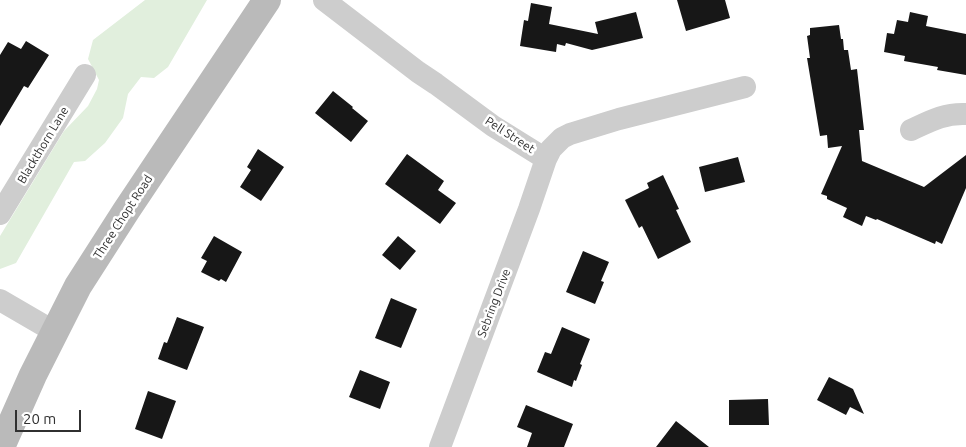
<!DOCTYPE html>
<html>
<head>
<meta charset="utf-8">
<style>
	body { margin:0 }
	#map { position:relative; width:966px; height:447px; overflow:hidden; background:#fff; font-family:Ubuntu,sans-serif }
	canvas { display:block }
	.scale { position:absolute; left:15px; top:410px; width:66px; height:22px; box-sizing:border-box; border:2px solid #303030; border-top:0; padding-left:6px; font-size:15px; line-height:18px; white-space:nowrap; color:#303030; -webkit-text-stroke:4px #fff; paint-order:stroke }
</style>
</head>
<body>
<div id="map">
<canvas width="966" height="447"></canvas>
<div class="scale">20 m</div>
</div>
<script>
const g = document.querySelector('canvas').getContext('2d');
g.lineJoin = 'round';
function fillPath(path, color) { g.fillStyle = color; g.fill(path, 'evenodd'); }
function strokePath(path, color, width, dash) { g.strokeStyle = color; g.lineWidth = width; g.lineCap = dash ? 'butt' : 'round'; g.setLineDash(dash || []); g.stroke(path); }
function label(font, color, halo, rows, align = 'center') {
  g.font = font + ' Ubuntu,sans-serif'; g.lineWidth = 5; g.setLineDash([]); g.textBaseline = 'middle'; g.strokeStyle = halo; g.fillStyle = color; for (const [text, x, y, turn = 0] of rows) {
    g.save(); g.translate(x, y); g.rotate((+turn || 0) * Math.PI / 180); g.textAlign = isNaN(turn) ? turn : align; if (halo) g.strokeText(text, 0, 0); g.fillText(text, 0, 0); g.restore();
  }
}
fillPath(new Path2D(`
	M145,0h62l-39,67 -14,11 -13,-1 -13,17 -5,24 -18,25 -20,18 -11,1 -58,101 -16,6v-33l64,-105 24,-25 9,-17 2,-9 -11,-21 5,-19z`), '#e1efdd');
fillPath(new Path2D(`
	M677,0h48l5,18 -44,13z
	M531,3l21,4 -3,17 49,10 -3,-12 41,-10 7,26 -51,12 -26,-7 -1,3 -8,-2 -1,8 -36,-6 4,-26 4,1z
	M910,12l18,4 -2,10 40,8v41l-29,-5 1,-3 -34,-6 1,-5 -21,-4 3,-19 7,1 3,-14 11,2z
	M839,25l2,14h2l1,11h4l3,20 6,-1 7,61h-5l3,31 62,26 42,-32v33l-24,56 -6,-3 -1,3 -58,-25 -1,1 -10,-4 -4,10 -19,-9 4,-9 -20,-9v-3l-6,-2 21,-48 -14,2 -1,-13 -7,1 -13,-78h3l-3,-22 3,-1v-7z
	M26,41l23,14 -21,33 -4,-2 -24,40v-71l8,-13 13,7z
	M333,91l20,16 -1,1 16,13 -17,21 -36,-29z
	M258,149l26,18 -23,34 -21,-14 11,-17 -4,-3z
	M407,154l37,27 -6,9 18,13 -16,21 -55,-40z
	M738,157l7,25 -40,10 -6,-25z
	M663,175l16,34 -3,1 15,32 -33,17 -16,-33 -3,2 -14,-28 24,-12 -2,-5z
	M214,236l28,16 -16,30 -5,-3 -2,2 -18,-9 6,-11 -6,-3z
	M398,236l18,15 -16,19 -18,-15z
	M583,251l26,11 -8,19 3,1 -9,22 -29,-12z
	M391,298l26,11 -16,39 -26,-10z
	M177,317l27,10 -17,43 -29,-11 6,-17 3,1z
	M562,327l28,12 -10,25 2,1 -6,16 -2,-1 -2,7 -35,-15 8,-20 6,2z
	M360,370l30,12 -10,27 -31,-12z
	M829,377l24,12 11,25 -14,-7 -4,8 -29,-15z
	M148,391l28,10 -14,38 -27,-10z
	M768,399l1,26h-40v-25z
	M526,405l47,19 -9,23h-37l5,-14 -15,-6z
	M676,421l33,26h-53z`), '#171717');
strokePath(new Path2D(`
	M324,0l94,72 18,12 57,42 53,33
	M911,130c19,-9 33,-17 55,-16
	M0,214l85,-139
	M0,300l55,32
	M440,447l89,-238 17,-50 5,-10 11,-11 8,-4 49,-15 126,-32`), '#cdcdcd', 22);
strokePath(new Path2D(`
	M1,447l32,-72 45,-89 48,-75 141,-211`), '#bababa', 28);
label('12px', '#303030', '#fff', [
	["Pell Street",510,135,33],
	["Blackthorn Lane",43,145,-59],
	["Three Chopt Road",123,217,-57],
	["Sebring Drive",494,303,-69]
]);
</script>
</body>
</html>
